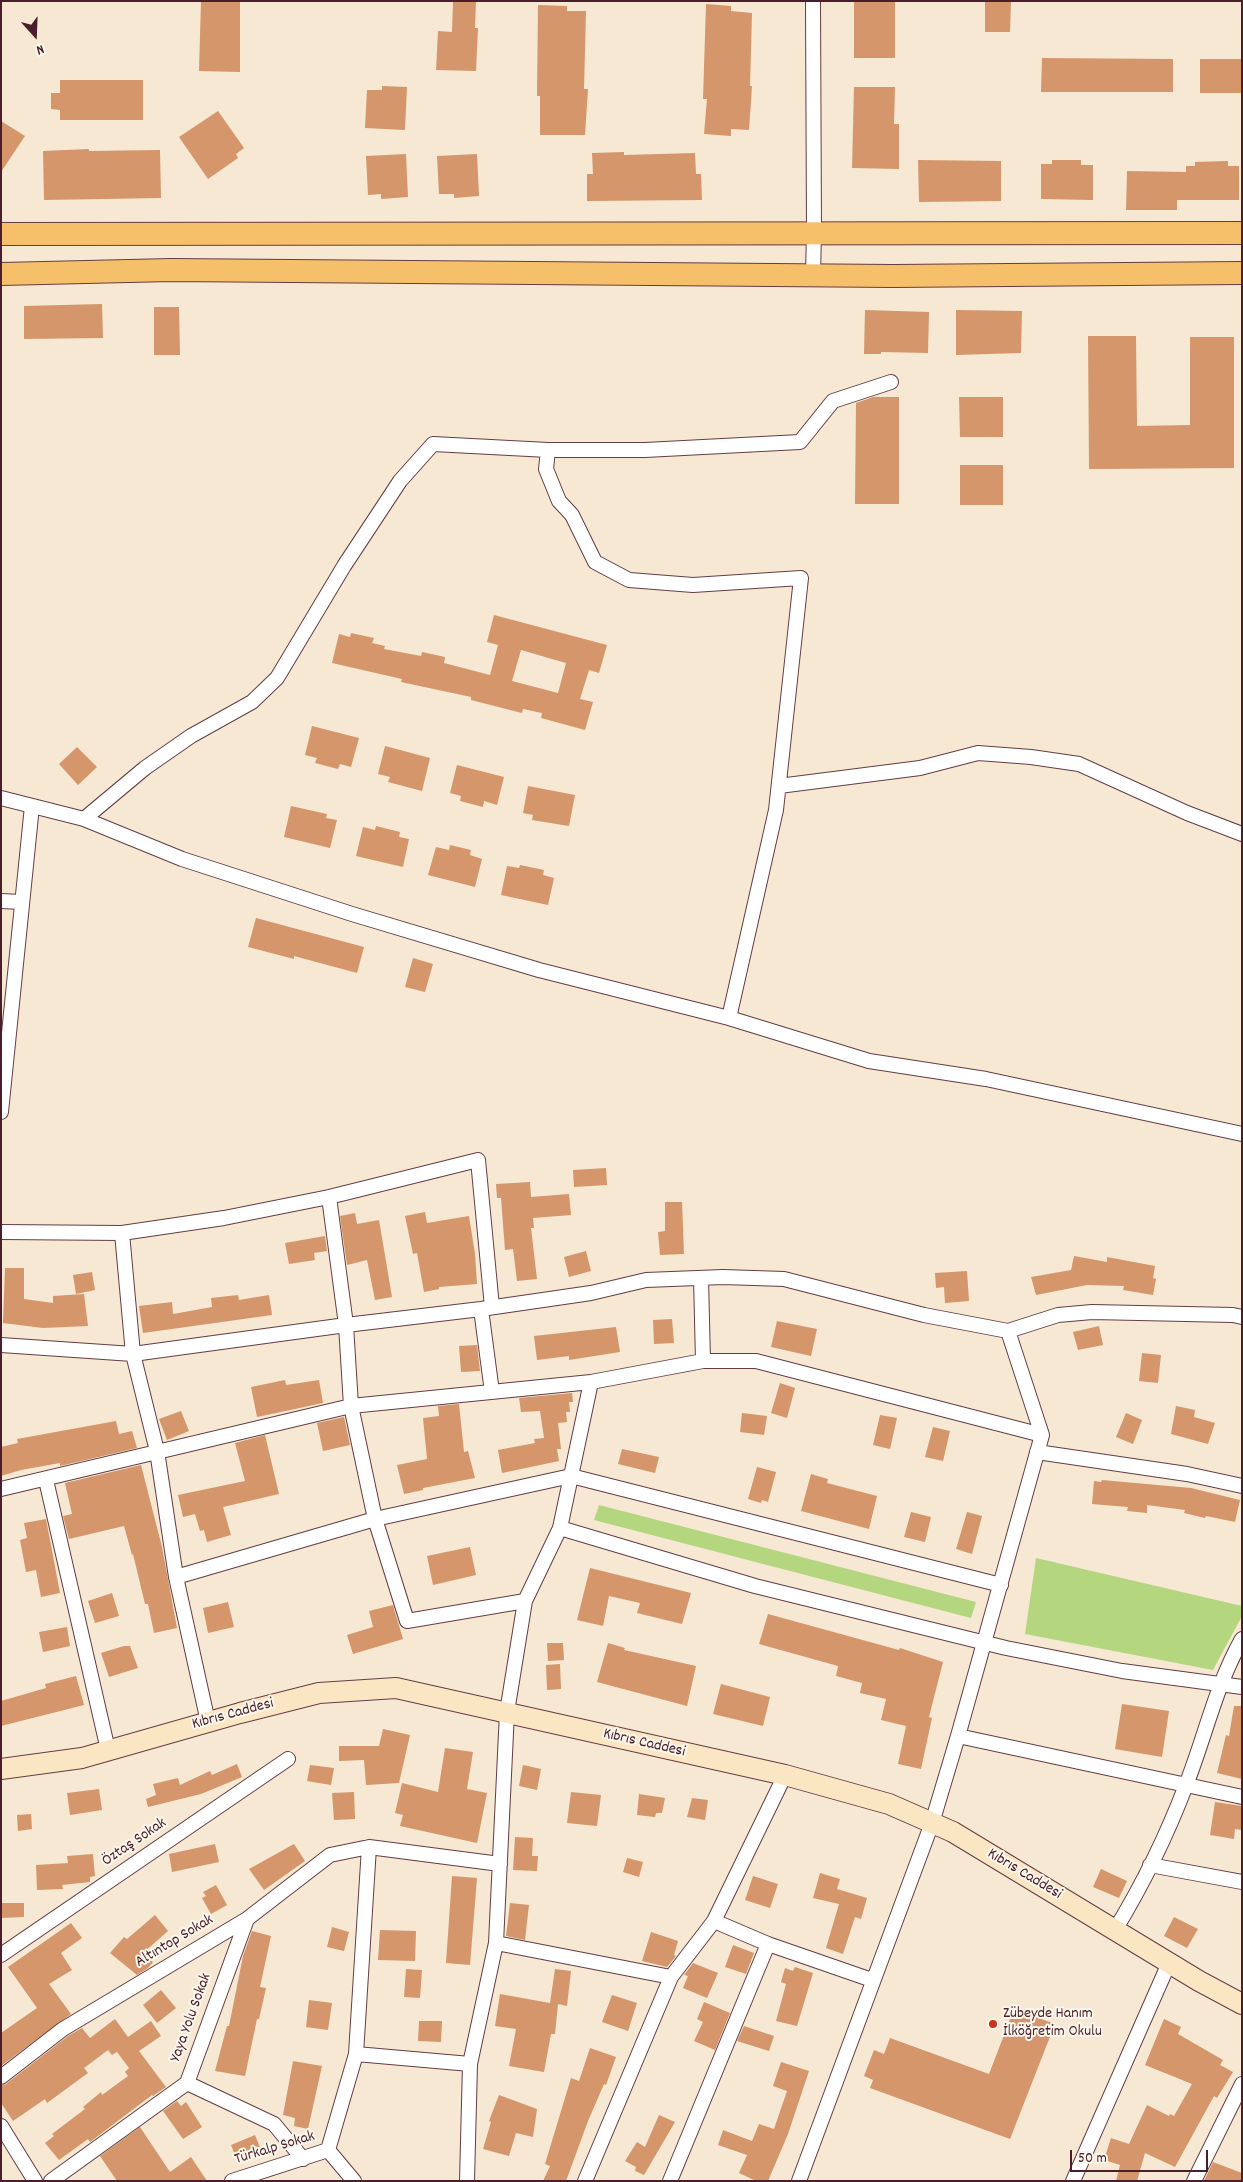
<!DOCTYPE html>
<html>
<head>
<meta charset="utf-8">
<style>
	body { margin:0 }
	#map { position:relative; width:1243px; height:2182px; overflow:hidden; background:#f6e8d3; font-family:Dekko,sans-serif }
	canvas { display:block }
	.frame { position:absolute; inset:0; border:2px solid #4a1f2b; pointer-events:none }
	.north { position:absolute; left:10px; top:10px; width:50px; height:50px; -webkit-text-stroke:4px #fbf7ec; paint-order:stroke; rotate:160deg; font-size:14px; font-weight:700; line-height:20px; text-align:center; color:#4a1f2b }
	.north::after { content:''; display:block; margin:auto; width:18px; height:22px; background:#4a1f2b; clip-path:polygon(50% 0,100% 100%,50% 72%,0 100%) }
	.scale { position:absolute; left:1070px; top:2150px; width:138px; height:22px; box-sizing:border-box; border:2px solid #4a1f2b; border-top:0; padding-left:6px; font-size:15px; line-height:18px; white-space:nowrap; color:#4a1f2b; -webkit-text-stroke:4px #fbf7ec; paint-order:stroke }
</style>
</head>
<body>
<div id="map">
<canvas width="1243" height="2182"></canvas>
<div class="frame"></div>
<div class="north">N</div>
<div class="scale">50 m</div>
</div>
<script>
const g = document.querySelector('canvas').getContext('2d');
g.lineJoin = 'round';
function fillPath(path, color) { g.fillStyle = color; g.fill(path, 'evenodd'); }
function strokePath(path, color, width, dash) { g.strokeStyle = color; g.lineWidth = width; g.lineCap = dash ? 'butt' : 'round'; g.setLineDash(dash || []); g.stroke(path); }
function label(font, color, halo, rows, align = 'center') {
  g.font = font + ' Dekko,sans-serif'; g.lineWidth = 4; g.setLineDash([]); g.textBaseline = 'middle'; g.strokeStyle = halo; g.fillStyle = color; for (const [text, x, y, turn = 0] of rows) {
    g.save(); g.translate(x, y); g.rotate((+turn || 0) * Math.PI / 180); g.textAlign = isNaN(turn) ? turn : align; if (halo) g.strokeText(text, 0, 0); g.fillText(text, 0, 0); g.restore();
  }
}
fillPath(new Path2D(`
	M599,1505l377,97 -5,16 -377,-98z
	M1036,1558l206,48v10l-29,54 -188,-36z`), '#b3d67e');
fillPath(new Path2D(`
	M201,1h39v71l-41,-1z
	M453,1h23l-1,27h3l-2,43 -40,-1 2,-39 14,1z
	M854,1h41v57h-41z
	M985,1h26l-1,31h-25z
	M706,4l25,2v5l21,2 -2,73h2l-3,44 -18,-1v7l-27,-2 3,-35h-4z
	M538,5l29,1v5h19l-2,78h4l-3,46h-45v-39h-3z
	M1042,58l131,1v33h-132z
	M1200,59h42v34h-42z
	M60,80h83v40h-83v-10l-9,-1v-16h9z
	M382,86l25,1 -2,43 -40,-2 2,-38h15z
	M854,87h41l-1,37h5v45l-47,-1z
	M218,111l26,37 -8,6 2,4 -30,21 -29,-42z
	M1,121l24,15 -24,36z
	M89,149v2l71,-1 1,48 -117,2 -1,-49z
	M624,152v3l71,-2 1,21h5l1,26 -115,1v-27h6l-1,-21z
	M406,154l2,43 -27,2v-5l-13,1 -2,-39z
	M477,154l2,42 -25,2v-4h-15l-2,-38z
	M918,160l83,1v40l-82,1z
	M1052,160h29v5h12v35l-52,-1v-35h11z
	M1228,161v5h11v34h-62v10h-51l1,-39 59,1v-6h9v-4z
	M102,304l1,34 -79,1v-33z
	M154,307h25l1,48h-26z
	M865,310l64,2 -1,41 -47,-1v2h-17z
	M956,310l66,1 -1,42 -65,2z
	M1088,336h48l1,90 53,-1v-88h44v131l-145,1z
	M873,397h26v107h-44l1,-101z
	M959,397h44v40h-43z
	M960,465h43v40h-43z
	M494,615l113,30 -8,28 -10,-3 -9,29 13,3 -8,28 -44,-12 1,-5 -19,-4 -1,4 -51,-13v-3l-70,-15 1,-3 -70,-16 7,-29 11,3 1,-4 23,5 -2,5 13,3 -1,3 37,7 1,-4 23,5 -1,6 46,12 8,-30 -11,-3zM521,650l45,13 -8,30 -46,-12z
	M312,726l47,12 -8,29 -11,-3 -2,5 -23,-6 2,-5 -12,-3z
	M385,746l45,12 -8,33 -34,-9 2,-5 -12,-3z
	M77,747l20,20 -19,18 -19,-21z
	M457,765l47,12 -7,28 -13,-4 -1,6 -23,-6 1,-5 -11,-3z
	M528,786l47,9 -6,31 -37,-6 1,-5 -10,-2z
	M291,806l36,8 -1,4 11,2 -7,28 -46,-11z
	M376,826l24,6 -1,5 10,2 -6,28 -47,-11 7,-29 12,3z
	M450,845l21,5 -1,5 12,4 -7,28 -47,-12 8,-28 13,3z
	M520,865l24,5 -1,5 11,3 -6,27 -47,-10 6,-29 12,2z
	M256,918l108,29 -7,26 -63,-17v3l-46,-12z
	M413,958l20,6 -8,28 -20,-5z
	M606,1168l1,17 -33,2 -1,-17z
	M530,1182l1,15 38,-3 2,21 -38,3 1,10h-3l6,51 -20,2 -4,-32 -8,1 -4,-52h-4l-1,-14z
	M665,1202h17l2,52 -24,1 -2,-23 7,-1z
	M425,1212l2,11 42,-7 6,38 2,30 -38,3v2l-15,3 -7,-39 -4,1 -8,-38z
	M355,1213l2,11 22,-4 13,77 -17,3 -8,-40 -20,5 -7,-49z
	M325,1236l2,15 -13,2 1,7 -26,4 -4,-21z
	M586,1251l5,20 -22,6 -5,-20z
	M1074,1256l33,6v-5l48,9 -2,12 3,1 -3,16 -30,-5 1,-4 -37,-1 -51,10 -5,-18 40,-7z
	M5,1268h19v31l29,4v-7l31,-2 4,32 -45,2 -40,-5z
	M967,1271l2,30 -24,2 -1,-16 -8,1 -1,-15z
	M92,1272l3,18 -19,4 -3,-19z
	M238,1295l1,5 30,-5 3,20 -129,18 -4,-27 33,-4 1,12 39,-7 -1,-9z
	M672,1319l2,24 -20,1 -1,-24z
	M777,1321l40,8 -6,27 -40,-9z
	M1099,1326l4,19 -25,5 -5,-18z
	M616,1327l4,25 -51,8v-4l-32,4 -3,-24z
	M477,1345l3,26 -19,1 -2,-26z
	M1142,1353l19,2 -3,28 -19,-2z
	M285,1380l1,5 33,-5 4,23 -66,14 -6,-30z
	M780,1383l15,5 -8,30 -16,-5z
	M572,1393l1,9h-4l1,10h-4l1,10 -9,1 3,26h-4l2,12 -57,12 -4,-23 37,-7 -1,-4 10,-1 -4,-27 -19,1 -2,-14z
	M459,1404l5,48 4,-1 7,27 -52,10v2l-19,4 -7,-29 30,-6 -4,-41 16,-2 -1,-10z
	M1176,1406l19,4 -1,7 21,6 -7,21 -37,-10z
	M181,1411l8,20 -22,9 -8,-21z
	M742,1413l25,3 -3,19 -24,-3z
	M1126,1413l16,7 -9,24 -17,-7z
	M880,1415l17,3 -7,31 -17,-4z
	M344,1417l6,28 -27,6 -6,-28z
	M116,1421l3,13 13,-3 5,17 -77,18v-3l-39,7 -20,6v-29l17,-4 -1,-4z
	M933,1427l17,4 -7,30 -18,-4z
	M265,1435l14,59 -56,13 8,28 -24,7 -3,-12 -4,1 -5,-17 -12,3 -5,-22 67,-14 -10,-38z
	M622,1449l37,8 -4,16 -37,-9z
	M141,1465l21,82 15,81 -23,5 -6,-29h-3l-12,-50 -1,1 -8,-29 -55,13 -6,-23 9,-2 -7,-31z
	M757,1467l19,5 -8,30 -6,-2 -1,3 -13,-4z
	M811,1474l17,5 -1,4 50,13 -8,33 -68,-18z
	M1102,1480l89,8 49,12 -5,22 -29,-6 -1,2 -21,-5 1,-3 -38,-5v8l-20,-2 1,-4 -36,-3 2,-23 7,1z
	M911,1512l20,5 -6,25 -21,-5z
	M967,1512l15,4 -10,38 -16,-5z
	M46,1519l14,74 -19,4 -5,-27 -10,2 -6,-32 7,-2 -3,-15z
	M470,1547l6,28 -43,10 -6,-29z
	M590,1568l101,25 -9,31 -45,-11 3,-10 -31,-7 -6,30 -26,-6z
	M112,1593l7,23 -24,7 -7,-22z
	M228,1602l6,25 -26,6 -5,-25z
	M393,1605l10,34 -50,15 -6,-19 26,-8 -4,-16z
	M768,1614l131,36 1,-2 43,14 -14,55 3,1 -11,51 -23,-5 8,-38 -25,-6 5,-21 -26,-6 2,-10 -26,-7 2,-10 -79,-22z
	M67,1627l3,19 -27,6 -4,-20z
	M547,1643h16l1,17 -16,1z
	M608,1643l17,5 -1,2 72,16 -9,40 -90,-24z
	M124,1646h6l8,22 -29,9 -8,-24z
	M560,1664l1,25 -14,1 -1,-25z
	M76,1676l8,29 -83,21v-25l45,-13 -1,-4z
	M721,1684l49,13 -7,29 -50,-12z
	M1122,1704l47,7 -7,46 -47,-8z
	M1234,1706h8v73l-25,-6 9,-38 3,1z
	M383,1729l27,6 -11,48 -33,2 -2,-25 -25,1v-15h40z
	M445,1748l28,4 -6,37 20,4 -10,50 -77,-17 3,-11 -8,-2 7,-30 36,9z
	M237,1764l5,13 -41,17 -53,13 -2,-8 10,-4 -3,-11 25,-6 2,7 30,-14 2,4z
	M310,1765l24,3 -3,17 -24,-4z
	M523,1765l18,4 -4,21 -18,-4z
	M99,1789l3,21 -32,5 -3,-22z
	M354,1792l1,27 -21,1 -2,-27z
	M571,1792l30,3 -4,31 -30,-3z
	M639,1794l26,4 -3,15h-6l-1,4 -18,-2z
	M692,1798l16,2 -3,20 -18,-3z
	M1215,1802l27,4v24l-7,-1 -1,10 -24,-4z
	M31,1814l1,15 -14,2 -1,-16z
	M515,1837l18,1 -1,18h6l-1,15 -24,-1z
	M215,1844l4,18 -47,10 -3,-18z
	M294,1844l11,17 -41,29 -15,-21z
	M93,1854l2,22 -5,1v5l-28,3 1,4 -26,1 -1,-25 32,-2 -1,-7z
	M627,1858l16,4 -4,15 -16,-5z
	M1101,1869l26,12 -8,17 -26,-11z
	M820,1873l20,6 -3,10 30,9 -6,21 -6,-2 -12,37 -17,-6 13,-44 -26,-6z
	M452,1876l25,2 -7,87 -24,-2z
	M753,1876l25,8 -8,24 -25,-8z
	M216,1885l11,20 -16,9 -9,-16 4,-2 -3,-4z
	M1,1903h23v14l-23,1z
	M510,1903l19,2 -4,35 -19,-4z
	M155,1915l13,16 -25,22 10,9 -5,6 -11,7 -27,-22 14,-16 3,2z
	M1174,1917l24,12 -11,19 -23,-12z
	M71,1923l11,15 -21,15 11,17 -23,14 22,30 -70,52v-33l36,-25 -29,-41z
	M332,1927l17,5 -5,19 -17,-4z
	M380,1930l36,1 -1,30 -37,-1z
	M252,1931l19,5 -11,51 6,1 -7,31h-2l-12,57 -30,-5 12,-45h2l14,-70z
	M651,1932l27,9 -4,14 2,1 -9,11 -25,-6z
	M733,1945l21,8 -8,21 -21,-7z
	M693,1963l25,10 -11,25 -24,-10 5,-12 -4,-1z
	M795,1967l18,6 -16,53 -21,-5 10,-37 -5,-2 4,-14 8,3z
	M406,1969l16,1 -2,28 -16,-1z
	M555,1969l16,2 -4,35 -9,-2 -3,30h-4l-7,38 -35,-6 7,-37 -21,-3 5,-32 50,9z
	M161,1990l15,18 -19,15 -14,-18z
	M612,1995l25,8 -9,28 -26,-9z
	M309,2000l23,3 -4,27 -22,-3z
	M704,2002l26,11 -15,37 -21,-9 9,-19 -6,-3z
	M1014,2009l41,15 -45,115 -140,-51 3,-8 -9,-4 10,-26 10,4 6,-16 99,36z
	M115,2019l13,18 23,-16 10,15 -22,15 27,36 -13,9 -1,-1 -62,47 -2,-3 -29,21 -14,-17 9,-7 -2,-2 33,-25 -2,-2 18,-15 1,3 26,-19 -3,-4 4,-4 -12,-16 -5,3 -4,-5 -24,18 4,5 -41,30 -2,-4 -32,22 -12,-18v-17l5,-2 62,-48 14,-8 8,10z
	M1164,2019l17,8 -3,7 45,26 -3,5 13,7 -16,26 -3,-2 -39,71 -30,-14 -8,28h-21l4,-16 -16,-5 7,-22 18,6 18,-39 22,11 1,-2 4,2 18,-32 -47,-19z
	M419,2021h23l-1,21 -23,-1z
	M744,2026l30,10 -5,15 -32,-10z
	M590,2048l26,9 -10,28 -2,-1 -16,37 -22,60h-23l7,-15 -5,-2 26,-86 8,3z
	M293,2061l29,5 -14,63 -14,-3 1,-8 -12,-3z
	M781,2062l28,9 -21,63 -20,47h-12l-17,-8 8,-18 -29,-10 5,-15 29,11 7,-17 15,5 13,-38 -14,-5z
	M499,2095l38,14 -4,28 -17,-4 -7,23 -26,-7 8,-27 -2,-1z
	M177,2101l4,5 5,-4 16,25 -19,12 -20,-28z
	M659,2115l16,7 -31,53 -9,-4 1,-4 -11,-6 12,-19 8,5z
	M140,2127l30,45 21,-15 16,24h-90l-17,-25z
	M255,2135l6,15 -24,10 -6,-15z
	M1213,2162l29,11v8h-38z`), '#d4966a');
const street = new Path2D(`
	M813,275l1,-43 -1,-231
	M548,450h97l155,-8 33,-41 58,-19
	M779,786l141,-18 58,-15 53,4 48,7 108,49 55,21
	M1,798l83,21 61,-51 46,-32 61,-34 25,-24 67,-112 56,-85 33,-37 115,6 -2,19 13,32 13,14 23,47 34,18 64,5 108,-7 -25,232 -47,208
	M84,819l98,40 170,55 187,56 190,48 140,43 117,18 256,55
	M1,901l20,1
	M1,1112l31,-306
	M329,1197l17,128 135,-16 110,-16 55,-13 77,-3 61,2 140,36 84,16 34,104 -84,301 -26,87 -133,358
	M1,1232l121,1 11,121 24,97 19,126 32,145
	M122,1233l102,-15 105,-21 149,-37 14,147
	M481,1309l11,83
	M1008,1331l50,-16 34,-3 141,3 9,2
	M1,1345l132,9 213,-29 5,81 24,113 32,102 118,-20
	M703,1361h53l286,74
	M591,1382l112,-21 -2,-83
	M1037,1452l150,22 55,12
	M46,1480l62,270
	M1,1489l350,-83 240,-24 -31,146
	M176,1577l199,-58 196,-43 430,109
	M958,1736l284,61
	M1150,1865l92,17
	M714,1921l71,-146
	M1115,1930c28,-46 52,-95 71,-145 19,-48 30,-100 56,-146
	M496,1943l175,34
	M1,1955l287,-196
	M356,2054l114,10
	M1,2077l62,-48 184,-110 83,-64 39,-8
	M187,2083l87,41 29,35
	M1,2126l34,55
	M328,2150l28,-96 13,-207 131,17
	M328,2150l26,31
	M51,2181l136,-98 60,-164
	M232,2181l96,-31
	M467,2181l3,-117 26,-121 11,-231 18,-111 35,-73 195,58 251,62 116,23 120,16
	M585,2181l86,-204 43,-56 54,23 104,36
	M670,2181l98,-237
	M1073,2181l96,-218
	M1194,2181l48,-97`);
const secondary = new Path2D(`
	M1,1769l81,-11 158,-45 79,-20 77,-5 389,87 104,29 64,28 246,149 43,23`);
const primary = new Path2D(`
	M1,234l1241,-1
	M1,274l170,-4 722,6 349,-3`);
strokePath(street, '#643d44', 16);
strokePath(secondary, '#643d44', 22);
strokePath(primary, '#643d44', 24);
strokePath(street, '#fff', 14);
strokePath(secondary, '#fbe6c4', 20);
strokePath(primary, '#f6c06b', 22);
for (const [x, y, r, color] of [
	[993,2024,5,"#c8321e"]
]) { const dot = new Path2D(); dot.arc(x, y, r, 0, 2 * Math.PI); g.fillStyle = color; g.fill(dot); strokePath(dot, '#fbf7ec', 2); }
label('16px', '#4a1f2b', '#fbf7ec', [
	["Kıbrıs Caddesi",233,1715,-15],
	["Kıbrıs Caddesi",644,1744,13],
	["Öztaş Sokak",135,1843,-34],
	["Kıbrıs Caddesi",1024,1875,31],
	["Altıntop Sokak",175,1942,-31],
	["Yaya Yolu Sokak",192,2018,-70],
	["Türkalp Sokak",275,2149,-17]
]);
label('16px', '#4a1f2b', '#fbf7ec', [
	["Zübeyde Hanım",1003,2015],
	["İlköğretim Okulu",1003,2033]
], 'left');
</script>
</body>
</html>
